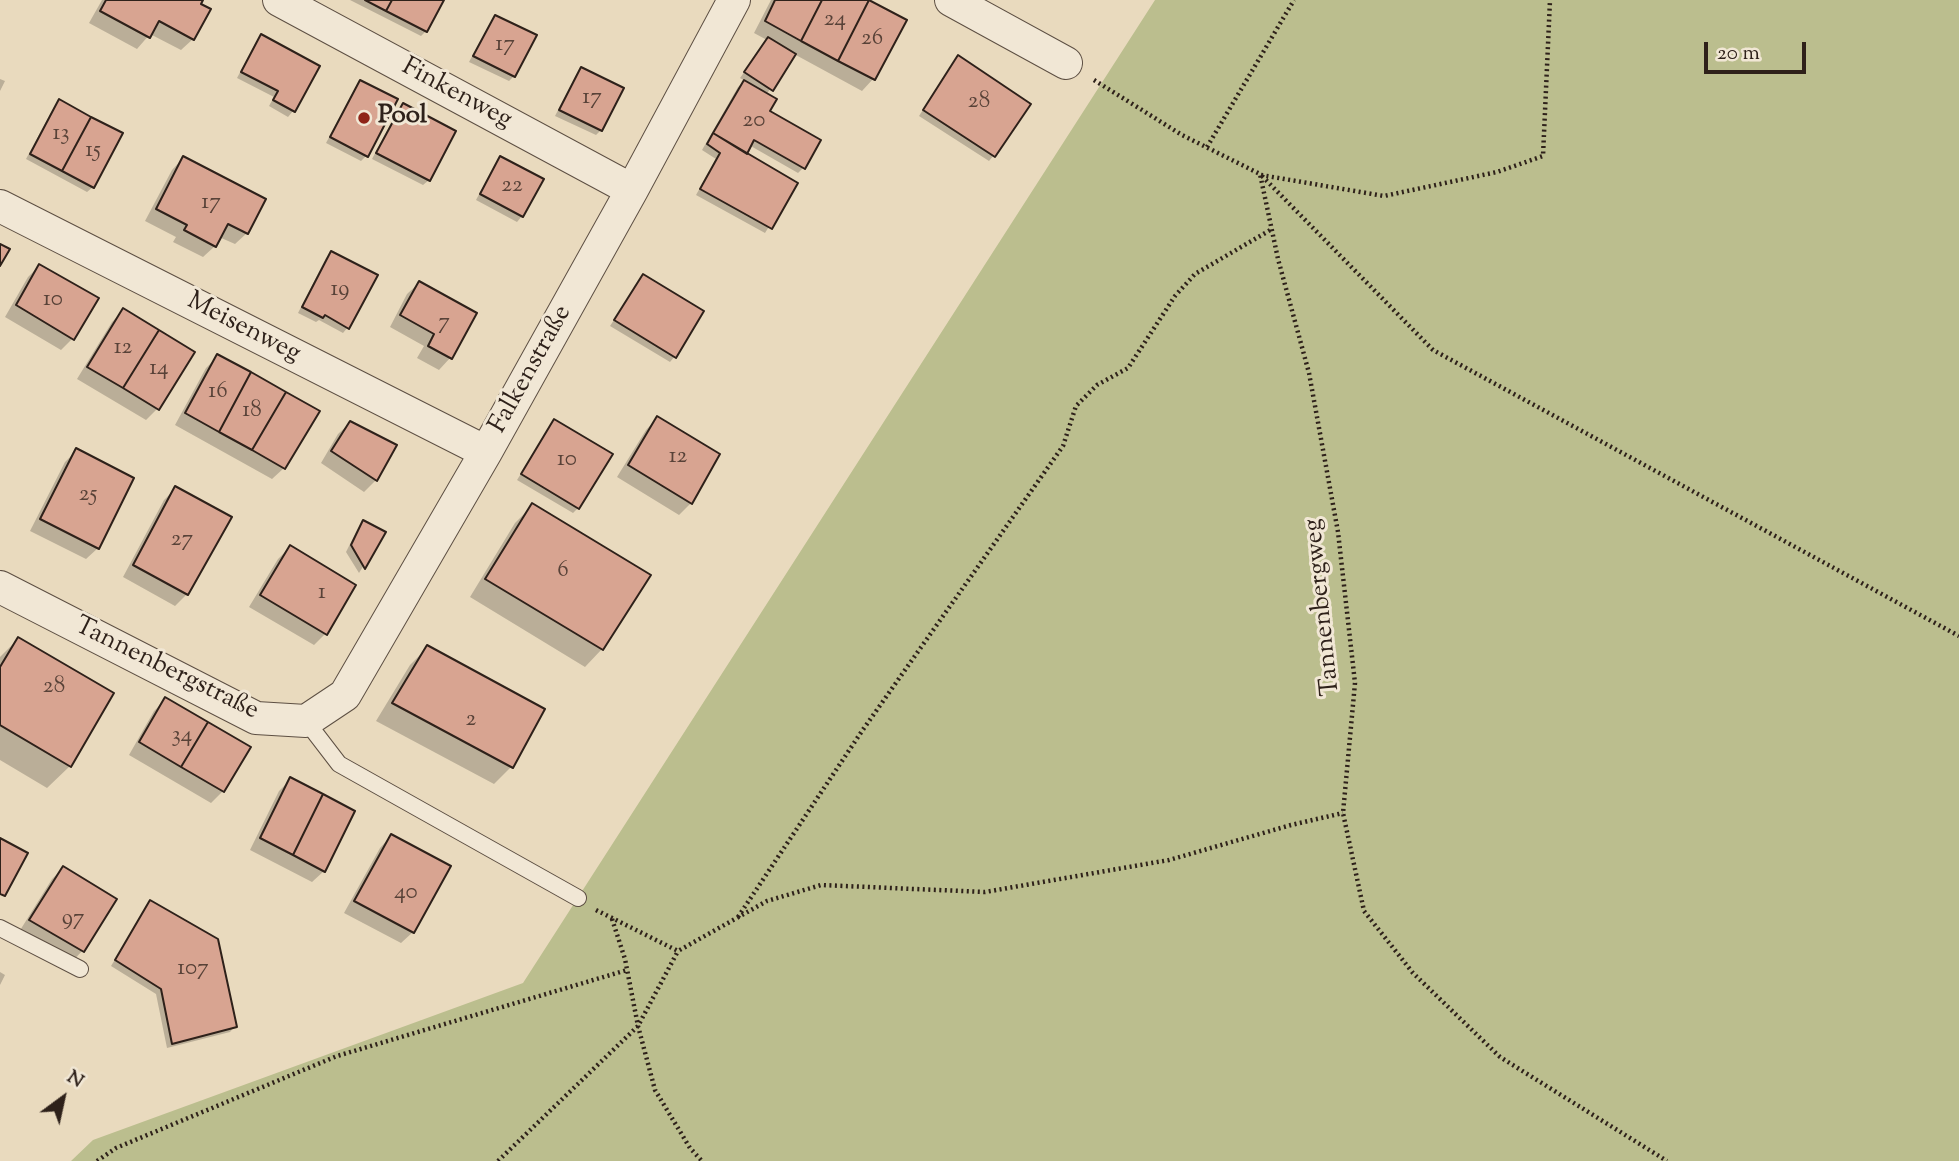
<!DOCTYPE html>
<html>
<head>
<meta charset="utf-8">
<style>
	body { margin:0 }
	#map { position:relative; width:1959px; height:1161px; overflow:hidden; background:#e9dabe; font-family:"Sorts Mill Goudy",serif }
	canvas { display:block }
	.north { position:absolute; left:28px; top:1063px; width:70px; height:70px; -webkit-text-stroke:5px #f1e7d5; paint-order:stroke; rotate:33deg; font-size:19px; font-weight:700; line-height:28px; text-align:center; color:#2e211a }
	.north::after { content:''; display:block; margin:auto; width:24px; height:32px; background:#2e211a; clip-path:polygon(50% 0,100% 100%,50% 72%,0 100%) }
	.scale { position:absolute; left:1704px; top:42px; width:102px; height:32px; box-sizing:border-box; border:4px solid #2e211a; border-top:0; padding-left:9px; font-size:21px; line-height:24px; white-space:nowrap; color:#2e211a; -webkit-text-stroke:5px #f1e7d5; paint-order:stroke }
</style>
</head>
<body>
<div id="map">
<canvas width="1959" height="1161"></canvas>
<div class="north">N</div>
<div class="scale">20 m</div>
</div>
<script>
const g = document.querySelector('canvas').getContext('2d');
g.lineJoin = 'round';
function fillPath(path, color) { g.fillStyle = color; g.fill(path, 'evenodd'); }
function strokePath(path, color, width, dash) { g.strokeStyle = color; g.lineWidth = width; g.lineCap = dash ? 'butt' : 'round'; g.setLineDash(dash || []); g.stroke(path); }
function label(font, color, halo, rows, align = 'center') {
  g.font = font + ' "Sorts Mill Goudy",serif'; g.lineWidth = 6; g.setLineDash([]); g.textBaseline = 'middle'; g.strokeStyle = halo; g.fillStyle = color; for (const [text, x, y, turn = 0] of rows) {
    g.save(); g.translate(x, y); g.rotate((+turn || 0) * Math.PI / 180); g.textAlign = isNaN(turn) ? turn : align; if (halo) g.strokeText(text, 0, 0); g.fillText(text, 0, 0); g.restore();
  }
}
fillPath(new Path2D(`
	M1155,0h804v1161h-1888l22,-21 430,-157z`), '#bbbe8e');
fillPath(new Path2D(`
	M102,0h99l-8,39 -12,11 -31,-16 -13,15 -48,-26z
	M350,0h92l-16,31 -5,5z
	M771,0h93l40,21 -31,58 -11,12 -68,-37 -28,41 2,17 35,56 -5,5 -49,-28 -5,9 52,29 -31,50 -69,-38 20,-36 -14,-9 36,-63 7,-6 -5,-3 27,-38 -13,-7z
	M495,17l19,59 -5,5 -40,-19 21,-39z
	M261,36l56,30 -24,45 -5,6 -19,-11 5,-9 -37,-19 19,-36z
	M953,63l41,92 -5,6 -70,-45z
	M581,70l20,60 -5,5 -41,-19 21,-41z
	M0,79l5,2 -5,10z
	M360,82l7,73 -6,6 -35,-18 29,-55z
	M60,102l33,85 -6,5 -61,-33 28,-52z
	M403,105l26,75 -6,5 -51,-26 26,-49z
	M183,158l64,75 -12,11 -16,-7 -4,9 -12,11 -30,-15 3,-5 -31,-16 27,-51z
	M501,159l40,21 -19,36 -5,6 -41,-22 19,-36z
	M331,253l17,74 -5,6 -24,-13 -3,2 -18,-9 28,-55z
	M39,266l33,73 -11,11 -56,-33 23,-40z
	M643,276l32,80 -5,6 -60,-36z
	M419,283l31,75 -11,12 -22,-12 7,-12 -34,-19 17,-33z
	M124,310l33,99 -11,11 -69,-41 35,-57z
	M218,356l66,112 -12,11 -97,-54 31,-57z
	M657,418l61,37 -27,48 -12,12 -62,-38 29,-47z
	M554,421l24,87 -5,5 -56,-33z
	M350,423l26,57 -12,12 -43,-29 17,-29z
	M76,451l22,97 -12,11 -56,-28 35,-69z
	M175,489l12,105 -12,12 -52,-29 41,-77z
	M532,506l70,143 -17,18 -115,-70 45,-74z
	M363,522l21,11 -25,40 -13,-21 12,-24z
	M290,547l64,38 -29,49 -11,11 -65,-38 29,-48z
	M18,639l52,127 -23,22 -47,-28v-103z
	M427,648l84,119 -17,17 -118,-63 34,-56z
	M166,699l82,48 -25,44 -12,12 -82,-48 25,-44z
	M291,779l33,92 -12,11 -62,-32 29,-59z
	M391,836l22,96 -12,11 -57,-30 36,-65z
	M63,868l52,31 -33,52 -11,12 -52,-31 33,-53z
	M150,902l85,124 -5,6 -63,16 -11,-54 -45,-28z
	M0,972l5,3 -5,10z`), '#0003');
const building = new Path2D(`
	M106,0h97l-2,4 10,5 -17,31 -35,-19 -9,17 -50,-27z
	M365,0h27l-6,11z
	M392,0h52l-17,32 -41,-21z
	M775,0h47l-21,41 -36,-20z
	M822,0h47l-31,61 -37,-20z
	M869,0l38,20 -32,60 -37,-19z
	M495,15l42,20 -22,42 -42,-21z
	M261,34l59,32 -25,46 -22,-12 5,-9 -37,-19z
	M768,37l28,17 -23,37 -29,-19z
	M958,55l73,49 -36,53 -72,-47z
	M581,67l43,21 -22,43 -43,-21z
	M360,80l38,19 -30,58 -38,-20z
	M744,80l33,19 -7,12 51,29 -16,29 -51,-29 -7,14 -34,-21z
	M59,99l32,18 -29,54 -32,-17z
	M403,103l53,28 -26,50 -54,-28z
	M91,117l32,16 -29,55 -32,-17z
	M713,133l85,50 -26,46 -72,-40 20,-36 -13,-9z
	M183,156l83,43 -18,35 -20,-10 -12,23 -32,-17 3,-5 -31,-16z
	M500,156l44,23 -21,38 -43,-23z
	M0,244l10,5 -10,17z
	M331,251l47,24 -29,54 -24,-14 -2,3 -21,-11z
	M39,264l60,34 -25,42 -58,-35z
	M643,274l61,37 -28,47 -62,-38z
	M419,281l58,32 -25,46 -24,-13 6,-12 -34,-19z
	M123,308l36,22 -36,58 -36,-21z
	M159,330l36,22 -36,58 -36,-22z
	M217,354l34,18 -32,60 -34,-19z
	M251,372l35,20 -34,58 -33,-18z
	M286,392l34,19 -35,58 -33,-19z
	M657,416l63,38 -28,50 -64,-39z
	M554,419l59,35 -34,55 -58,-35z
	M350,421l47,24 -20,36 -46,-30z
	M76,448l58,30 -35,71 -59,-30z
	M175,486l57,31 -44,78 -55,-30z
	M532,503l119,72 -48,75 -118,-71z
	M363,520l23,12 -21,37 -14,-24z
	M290,545l66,40 -29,50 -67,-40z
	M18,637l96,56 -43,74 -71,-42v-58z
	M427,645l118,64 -32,59 -121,-65z
	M165,697l43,25 -27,45 -42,-25z
	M208,722l43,25 -27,45 -43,-25z
	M290,777l33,17 -30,61 -33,-17z
	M323,794l32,17 -30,61 -32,-17z
	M391,834l60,32 -37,67 -60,-32z
	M0,838l28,15 -23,43 -5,-2z
	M63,866l54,33 -33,53 -55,-32z
	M150,900l68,39 19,88 -65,17 -11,-55 -46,-29z`);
fillPath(building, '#d8a491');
strokePath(building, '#2e211a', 2);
const lane = new Path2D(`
	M306,721l33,43 239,134
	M0,928l80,41`);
const street = new Path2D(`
	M279,0l353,190
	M951,0l115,63
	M0,206l486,246
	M0,587l256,131 50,3 39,-26 141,-243 146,-262 102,-190`);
strokePath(lane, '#5d4f43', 18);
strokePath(street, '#5d4f43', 34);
strokePath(new Path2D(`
	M1094,80l88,55 78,39 18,85 31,114 29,159 17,151 -12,130 21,98 49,62 87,84 167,104
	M1207,147l87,-147
	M1261,175l123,21 113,-24 46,-16 7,-156
	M1262,176l171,174 526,286
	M596,910l82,41 89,-50 54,-16 164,7 184,-32 122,-35 52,-12
	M738,917l124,-186 201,-285 13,-40 21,-21 31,-17 47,-72 20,-22 77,-45
	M612,919l13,40 13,67 17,64 35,58 12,13
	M97,1161l19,-13 221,-92 290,-86
	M498,1161l140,-135 40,-75`), '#2e211a', 4.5, [2, 3.5]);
strokePath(lane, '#f1e7d5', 16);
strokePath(street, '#f1e7d5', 32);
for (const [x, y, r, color] of [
	[364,118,7,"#8f2418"]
]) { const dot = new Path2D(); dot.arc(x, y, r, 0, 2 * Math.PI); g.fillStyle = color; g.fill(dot); strokePath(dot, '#f1e7d5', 2.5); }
label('23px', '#584238', null, [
	["24",835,21],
	["26",872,40],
	["17",505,46],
	["17",592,99],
	["28",979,103],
	["20",754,122],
	["13",61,135],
	["15",93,152],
	["22",512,187],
	["17",211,204],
	["19",340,291],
	["10",53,301],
	["7",444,324],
	["12",123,349],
	["14",159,370],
	["16",218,393],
	["18",252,412],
	["12",678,458],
	["10",567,461],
	["25",88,496],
	["27",182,541],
	["6",563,572],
	["1",322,594],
	["28",54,688],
	["2",471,721],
	["34",182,737],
	["40",406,894],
	["97",73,920],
	["107",193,970]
]);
label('26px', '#2e211a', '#f1e7d5', [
	["Finkenweg",456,95,28],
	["Meisenweg",243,329,27],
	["Falkenstraße",532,370,-61],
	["Tannenbergweg",1324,607,-96],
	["Tannenbergstraße",166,670,26]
]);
label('bold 26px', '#2e211a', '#f1e7d5', [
	["Pool",378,118]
], 'left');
</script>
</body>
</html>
